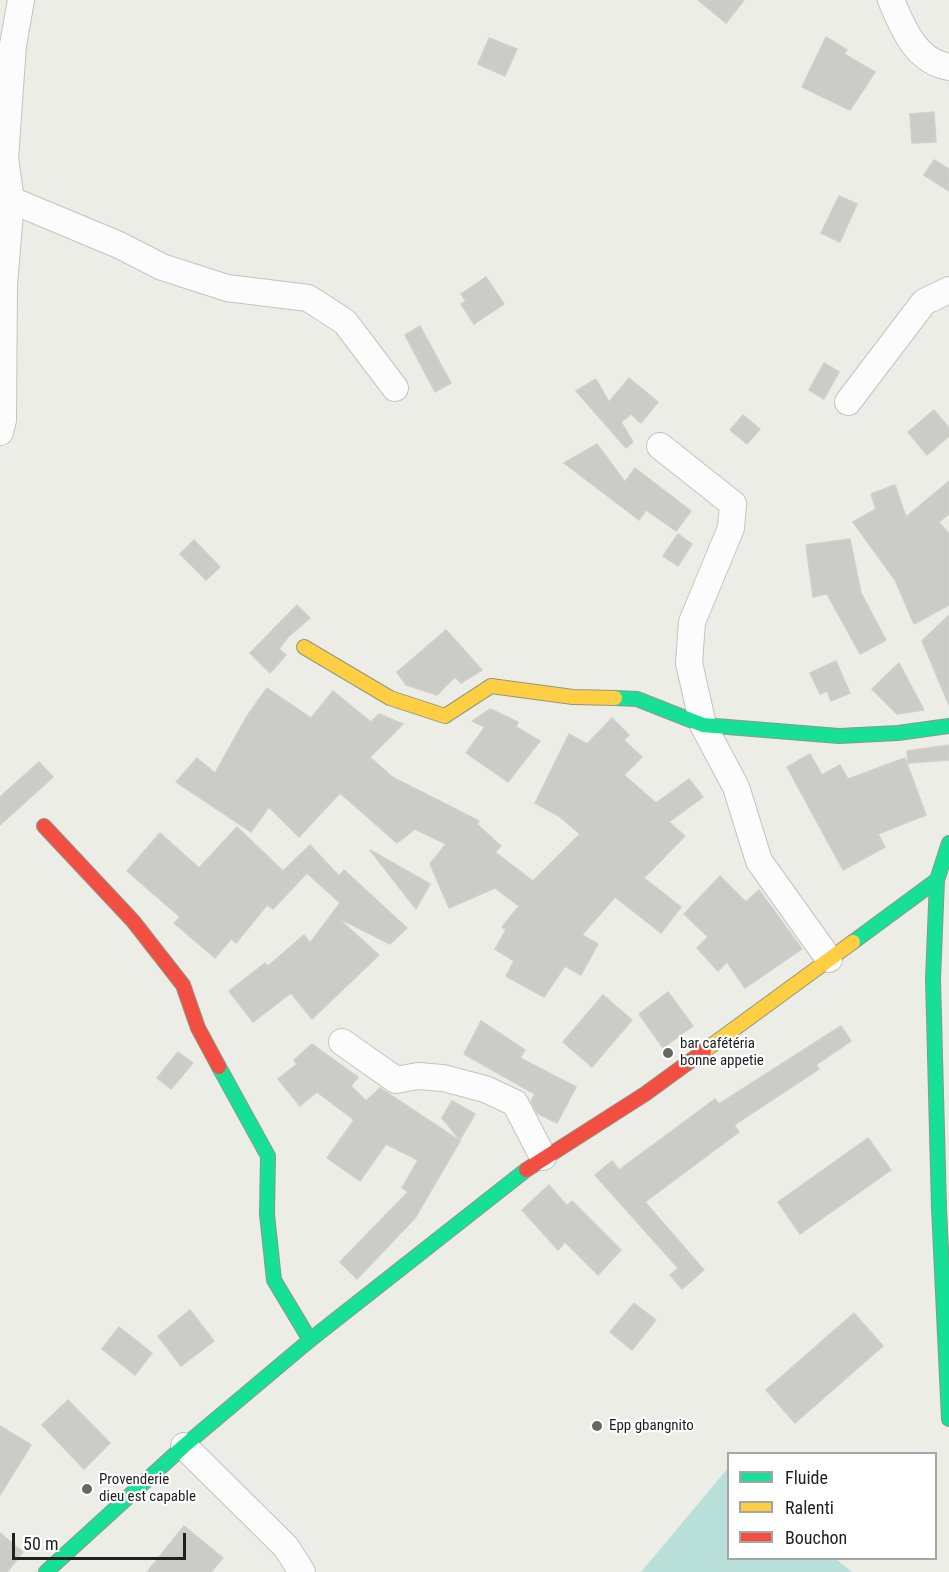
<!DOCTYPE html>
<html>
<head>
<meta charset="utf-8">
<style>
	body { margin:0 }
	#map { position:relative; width:949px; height:1572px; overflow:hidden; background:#edede8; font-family:"Roboto Condensed",sans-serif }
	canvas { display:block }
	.legend { position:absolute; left:727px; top:1452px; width:210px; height:108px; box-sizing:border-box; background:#fff; border:2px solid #a5a5a5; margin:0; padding:8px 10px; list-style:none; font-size:18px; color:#1f1f1f }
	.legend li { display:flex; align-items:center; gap:12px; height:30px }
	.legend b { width:30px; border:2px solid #a5a5a5 }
	.scale { position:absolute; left:12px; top:1533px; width:174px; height:27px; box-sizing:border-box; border:3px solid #1f1f1f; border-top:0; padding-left:8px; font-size:18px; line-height:21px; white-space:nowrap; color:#1f1f1f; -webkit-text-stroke:4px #fff; paint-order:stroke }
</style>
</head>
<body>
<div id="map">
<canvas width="949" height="1572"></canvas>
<ul class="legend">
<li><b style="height:8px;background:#16e098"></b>Fluide</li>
<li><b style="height:8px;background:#ffcf43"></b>Ralenti</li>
<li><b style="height:8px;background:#f24e42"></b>Bouchon</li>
</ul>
<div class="scale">50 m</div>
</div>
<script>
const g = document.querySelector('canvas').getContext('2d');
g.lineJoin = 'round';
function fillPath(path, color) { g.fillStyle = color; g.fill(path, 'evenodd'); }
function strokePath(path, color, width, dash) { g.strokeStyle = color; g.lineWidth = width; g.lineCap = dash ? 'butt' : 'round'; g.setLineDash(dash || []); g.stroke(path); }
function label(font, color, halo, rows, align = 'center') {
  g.font = font + ' "Roboto Condensed",sans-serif'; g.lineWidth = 4.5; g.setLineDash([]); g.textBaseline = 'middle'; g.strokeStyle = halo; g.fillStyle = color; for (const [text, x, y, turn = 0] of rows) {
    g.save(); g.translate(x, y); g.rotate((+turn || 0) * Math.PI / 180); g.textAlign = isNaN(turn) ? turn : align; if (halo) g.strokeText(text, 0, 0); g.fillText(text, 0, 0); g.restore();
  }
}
fillPath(new Path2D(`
	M728,1468v90l108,1 16,13h-211z`), '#b9e0d8');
const building = new Path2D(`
	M698,0h46l-18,23z
	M826,37l21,13 -3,4 31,18 -25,38 -48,-23z
	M489,38l28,11 -12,27 -27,-12z
	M934,112l2,30 -24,1 -2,-29z
	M934,160l15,9v22l-25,-16z
	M839,196l18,8 -17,38 -19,-9z
	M486,277l18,27 -30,20 -13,-20 5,-3 -5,-7z
	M420,326l31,57 -16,9 -30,-57z
	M824,363l15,9 -15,27 -15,-9z
	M629,378l29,24 -17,21 -10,-9 -10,8 12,20 -7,6 -50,-57 20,-12 13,23z
	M934,410l15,18v8l-22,19 -19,-23z
	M743,415l17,14 -13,15 -17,-14z
	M597,444l28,38 10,-14 56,43 -15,20 -30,-21 -7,10 -75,-57z
	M949,481v33l-10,8 10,12v71l-35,19 -19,-44 -42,-58 23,-13 -5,-15 24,-9 11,32z
	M678,534l14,10 -14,22 -15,-10z
	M850,539l11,54 25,47 -26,14 -33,-60 -14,3 -7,-52z
	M194,540l26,27 -14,13 -26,-26z
	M297,605l13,13 -22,19 -9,12 7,6 -16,18 -20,-20z
	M949,615v90l-27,-64z
	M446,630l36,40 -21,13 -6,-6 -18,18 -31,-10 -9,-13z
	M836,661l14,32 -19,8 -4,-10 -7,3 -10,-21z
	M899,663l25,47 -27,4 -25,-25z
	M267,688l44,30 22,-27 38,31 8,-8 24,10 -33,33 22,20 87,44 -2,3 24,22 -6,6 38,29 47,-47 -21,-18 -24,-13 34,-69 18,10 25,-26 17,17 -5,5 18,17 -18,18 32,28 33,-24 14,18 -34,25 16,14 -41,42 37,29 -20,26 -46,-36 -33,38 16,9 -17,31 -16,-9 -21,31 -38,-21 8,-15 -19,-12 11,-19 -4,-3 17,-21 -24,-18 -46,20 -19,-44 16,-20 -31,-15 -18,14 -57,-50 -41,44 -30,-30 -18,25 -75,-50 21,-24 18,15 32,-57z
	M490,709l28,13 -2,5 24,14 -32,41 -42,-29 19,-26 -13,-6z
	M949,745v15l-41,3 -1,-12z
	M810,754l12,21 18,-10 8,14 57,-21 21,57 -48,19 7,13 -42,23 -56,-103z
	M39,762l14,15 -53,48v-28z
	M237,827l46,44 27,-26 29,31 5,-6 63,58 -17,16 -52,-26 41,37 -67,64 -21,-26 -38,29 -24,-31 36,-28 3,3 36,-31 6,8 30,-40 -33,-30 -34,36 -6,-4 -31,38 -5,-4 -16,19 -41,-35 6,-6 -53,-46 33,-38 39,35z
	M370,850l60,34 -14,25z
	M720,876l26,26 13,-12 43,59 -57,39 -18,-26 -9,9 -21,-23 11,-11 -24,-23z
	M668,992l25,34 -30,22 -24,-34z
	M603,995l29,25 -40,47 -29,-25z
	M481,1021l44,29 -5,8 56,29 -19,36 -20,-10 -6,-12 4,-7 -71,-40z
	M841,1026l10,15 -35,24 3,4 -85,56 5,7 -94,70 59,68 -22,19 -12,-14 8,-7 -83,-93 17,-14 7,9 96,-71 4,5z
	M312,1044l46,33 -7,9 15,15 14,-13 80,53 -45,77 -58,61 -17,-17 68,-70 -6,-4 16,-28 -32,-16 -26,37 -33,-23 27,-38 -37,-28 -17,14 -22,-27 19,-15 -3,-4z
	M178,1052l15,11 -22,26 -14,-11z
	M452,1101l23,13 -15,26 -18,-22z
	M868,1138l23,32 -91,64 -22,-32z
	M549,1185l18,21 5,-5 49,49 -23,25 -33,-33 -7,8 -36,-40z
	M634,1303l22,17 -24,30 -22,-18z
	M190,1310l24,31 -33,25 -23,-30z
	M854,1313l29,33 -88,77 -29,-33z
	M119,1327l33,26 -17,22 -33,-26z
	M68,1400l42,43 -26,26 -42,-44z
	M0,1426l31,19 -31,50z
	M184,1526l39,32 -12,14h-64z
	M0,1533l23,19 -16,20h-7z`);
fillPath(building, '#cbcbc8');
strokePath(building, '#d0cfca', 1.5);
const street = new Path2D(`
	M891,0c12,28 24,61 58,67
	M11,200l108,45 43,22 65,21 81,10 37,24 50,66
	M848,402l76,-100 25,-12
	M0,432l3,-12 1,-135 7,-85 -6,-42 8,-113 8,-45
	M660,446l73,58 -2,24 -39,94 -3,41 14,62 33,62 23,74 70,98
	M342,1042l54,38 22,-4 25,2 42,11 30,14 28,54
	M184,1446l102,101 16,25`);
const fast = new Path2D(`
	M615,698l22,1 66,26 136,11 59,-3 51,-7
	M949,843l-12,37 -4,99 6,229 10,211
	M853,942l84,-62
	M219,1067l49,89 -1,58 7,66 36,60
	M46,1572l138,-126 126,-106 216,-170`);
const slow = new Path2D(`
	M304,647l86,51 55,18 46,-30 82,11 42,1
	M704,1051l149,-109`);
const jam = new Path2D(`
	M44,826l89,95 50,64 15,43 21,39
	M526,1170l119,-76 59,-43`);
strokePath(street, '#c3c3c0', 28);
strokePath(fast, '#909682', 16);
strokePath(slow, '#909682', 16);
strokePath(jam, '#909682', 16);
strokePath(street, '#fcfcfc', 26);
strokePath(fast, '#16e098', 14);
strokePath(slow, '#ffcf43', 14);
strokePath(jam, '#f24e42', 14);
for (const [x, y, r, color] of [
	[668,1053,6,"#676765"],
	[597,1426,6,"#676765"],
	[87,1489,6,"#676765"]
]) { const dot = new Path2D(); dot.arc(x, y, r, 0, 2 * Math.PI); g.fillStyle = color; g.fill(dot); strokePath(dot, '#fff', 2); }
label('15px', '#1f1f1f', '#fff', [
	["bar cafétéria",680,1044],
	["bonne appetie",680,1061],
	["Epp gbangnito",609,1426],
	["Provenderie",99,1480],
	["dieu est capable",99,1497]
], 'left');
</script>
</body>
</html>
